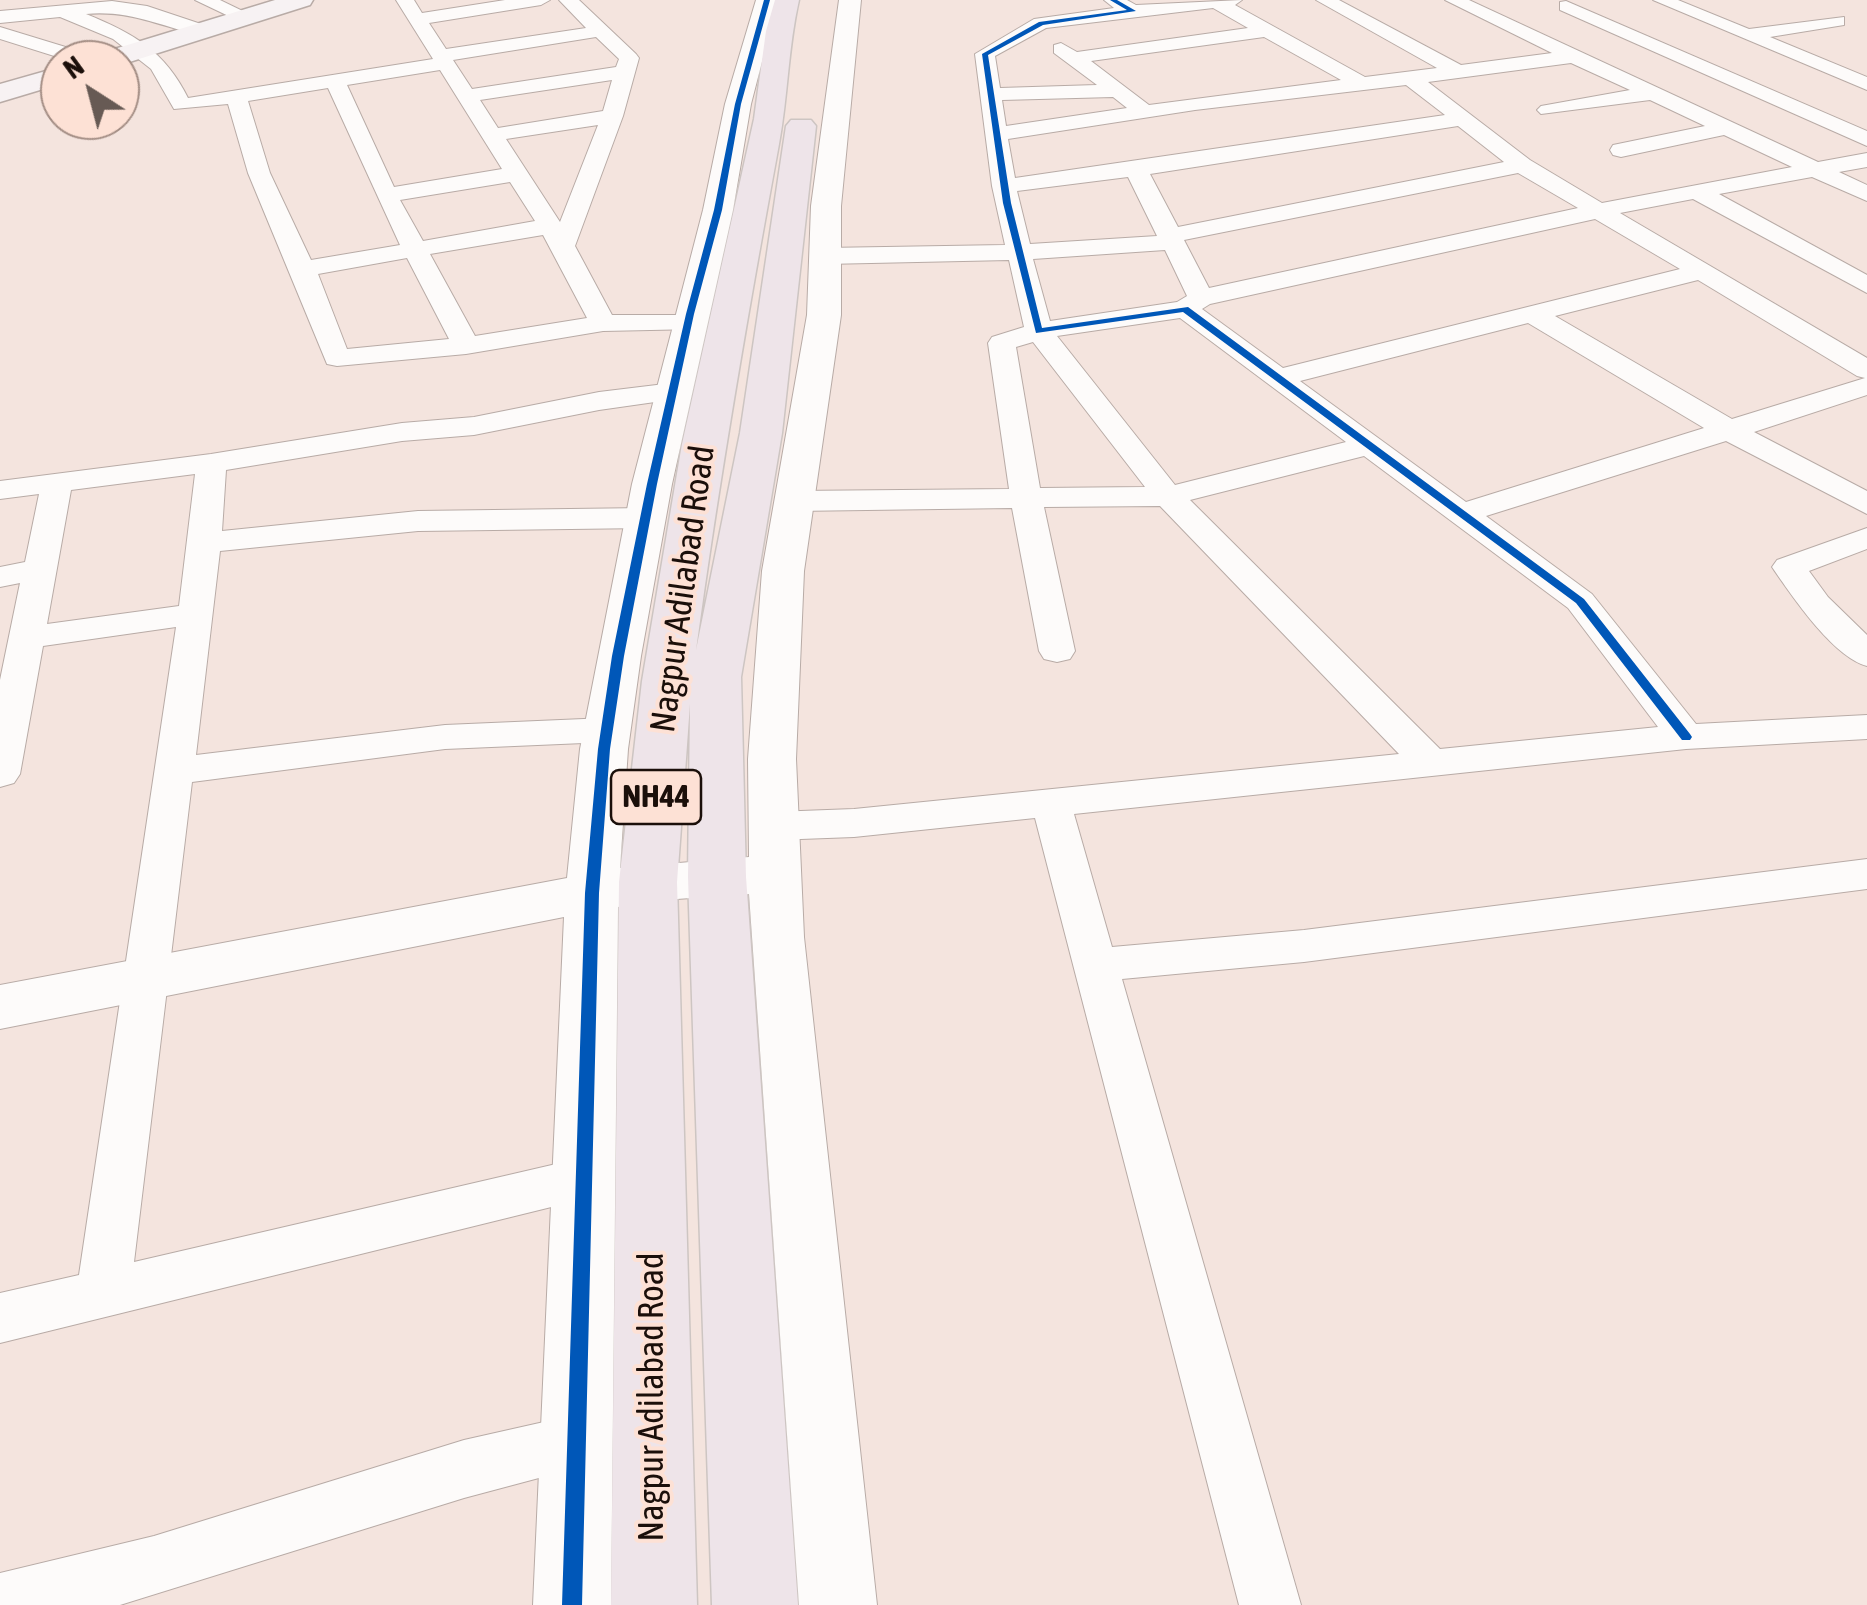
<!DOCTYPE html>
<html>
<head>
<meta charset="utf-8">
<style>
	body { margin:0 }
	#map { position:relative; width:1867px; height:1605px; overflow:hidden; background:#f4e4de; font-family:"Asap Condensed",sans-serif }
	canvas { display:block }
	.north { position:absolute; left:40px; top:40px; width:100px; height:100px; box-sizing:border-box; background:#fde1d5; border:2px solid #a38d84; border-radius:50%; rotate:324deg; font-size:28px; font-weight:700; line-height:40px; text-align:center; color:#1b0f0a }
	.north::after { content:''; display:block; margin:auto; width:35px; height:45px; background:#675a54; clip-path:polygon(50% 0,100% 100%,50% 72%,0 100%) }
</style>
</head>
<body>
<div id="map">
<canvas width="1867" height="1605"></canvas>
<div class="north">N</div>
</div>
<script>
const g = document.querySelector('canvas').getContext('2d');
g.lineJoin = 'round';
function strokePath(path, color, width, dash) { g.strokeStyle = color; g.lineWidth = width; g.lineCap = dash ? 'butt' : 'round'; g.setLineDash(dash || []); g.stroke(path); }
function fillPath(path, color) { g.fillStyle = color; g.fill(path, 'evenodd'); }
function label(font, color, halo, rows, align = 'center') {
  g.font = font + ' "Asap Condensed",sans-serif'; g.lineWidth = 8; g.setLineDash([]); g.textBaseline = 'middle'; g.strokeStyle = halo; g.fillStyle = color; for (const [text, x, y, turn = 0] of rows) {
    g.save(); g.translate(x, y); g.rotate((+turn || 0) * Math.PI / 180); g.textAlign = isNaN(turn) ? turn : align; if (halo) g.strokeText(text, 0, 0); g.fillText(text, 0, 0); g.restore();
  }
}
const minor = new Path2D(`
	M195,0h25l35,17 -2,4h-14z
	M396,0h18l8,13 83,-13h45l-9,5 -112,18 17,26 140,-21 -27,-28h20l57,54 3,4 -16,58 -48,130 37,69h76l10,2 3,6 -3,6 -95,2 -137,23 -129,12 -10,-2 -79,-191 -20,-69 -54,5 -23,-40 -38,-30 -53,-22 -60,6v-12l112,-10 35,5 63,21 3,4 -10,6c-41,-11 -74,-27 -117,-23 47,19 79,37 102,84l245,-39zM596,37l23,22 -3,8 -144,22 -19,-29zM440,70l62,99 -108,18 -47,-102zM612,80l-9,31 -105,17 -18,-28zM328,88l72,157 -89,15 -41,-87 -22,-72zM598,125l-38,97 -54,-83zM510,182l25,39 -112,20 -23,-41zM543,235l44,83 -112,18 -45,-82zM407,258l42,81 -102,10 -29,-75z
	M1104,0h23l9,5 106,-5 -7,5 130,72 72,-9 -121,-68h23l122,65 91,-12 -107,-53h24l349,162 49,-9v14l-28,5 28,13v16l-55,-24 -93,17 148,81v18l-174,-94 -73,14 247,145v37l-113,37 113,59v23l-141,-73 -240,75 106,78 104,130 171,-9v24l-181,10 -612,65 38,133 192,-17 563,-71v30l-563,73 -182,17 179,626h-62l-204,-787 -181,19 -80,3 -14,-4 -6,-10 6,-10 14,-4 80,-3 545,-55 -239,-248 -116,1 31,144 -5,8 -13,3 -13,-3 -5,-8 -27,-143 -218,3 -11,-3 -5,-7 5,-7 11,-3 215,-2 -21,-146 4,-6 32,-10 -15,-67 -184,4 -13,-8 13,-8 180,-3 -13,-59 -17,-132 59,-35 80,-11zM1213,8l35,20 -171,24 -16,-9 -7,2v8l43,32 -97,3 -5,-32 51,-28zM1264,37l77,43 -192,25 -58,-44zM1571,63l59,27 -89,16 -4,4 4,4 109,-14 55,26 -92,19 -3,5 3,5 8,2 103,-22 68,32 -190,36 -72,-43 -102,-78zM1406,85l39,30 -430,63 -7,-39 187,-29zM1113,97l14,11 -121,18 -4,-26zM1458,126l46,36 -326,65 -28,-53zM1518,173l60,35 -369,80 -25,-48zM1128,177l29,59 -127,8 -13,-53zM1595,219l85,50 -397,99 -81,-59 8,-5zM1165,250l22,46 -10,6 -127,19 -17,-62zM1698,280l159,96 8,2 -133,41 -177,-103zM1180,318l166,124 -171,43 -118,-149zM1528,323l176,105 -238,74 -166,-121zM1033,342l112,145 -105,1 -24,-141zM1364,456l204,152 90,119 -218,22 -250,-249z
	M1653,0h25l71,29 95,-12v8l-74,12 97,40v13z
	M1566,1l301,130v15l-307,-136v-8z
	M0,27l95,29 3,4h-31l-67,-21z
	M673,383l10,3 4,6 -4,6 -84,12 -125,25 -72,6 -176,29 -4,61 196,-20 228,-3 11,3 5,7 -5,7 -11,3 -228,3 -198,20 -24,204 249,-30 162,-7 13,3 6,9 -6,9 -13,3 -162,7 -253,33 -58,480 448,-104 18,7 7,15 -7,15 -600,148v-50l79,-18 97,-648 -133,19 -23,128 -6,9 -14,4v-107l20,-97 -20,4v-20l25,-5 14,-68 -39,5v-18l211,-27 191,-31 72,-6 125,-25zM195,474l-16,132 -132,18 24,-134z
	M1867,528v21l-58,22 19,26 39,38v31c-34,-9 -75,-70 -95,-99l5,-7z
	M575,1415l20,8 9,20 -9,20 -131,35 -344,107h-120v-32l154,-37 310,-96z`);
const tertiary = new Path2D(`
	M756,0h22l-27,104 -18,106 -61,274 -31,172 -13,93 -8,119 129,-11 -1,-98 14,-188 45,-256 4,-109 28,-206h22l-20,206v109l-37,256 -8,188 8,178 73,668h-78l-50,-711 -101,7 -30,6 -7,698h-78l31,-688 -564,112v-44l567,-107 13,-129 52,-265 71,-274 22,-106z`);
const secondary = new Path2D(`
	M275,0h38l-3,5 -190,60v-5h-26l4,-6z
	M60,67v17l-60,18v-18z`);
const trunk = new Path2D(`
	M775,0h24c-11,47 -11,96 -20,144 -31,168 -60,336 -83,506l44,-217 46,-307 5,-6h20l5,6 -34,307 -41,244 5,200 52,728h-86l-24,-728 2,-173 -13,178 20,723h-86l8,-723 23,-201 40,-237 72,-325 12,-88z`);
strokePath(minor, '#b8aba6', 2);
strokePath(tertiary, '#b8aba6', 2);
strokePath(secondary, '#b8aba6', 3);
strokePath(trunk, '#cdc5c2', 3);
fillPath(minor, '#fdfbfa');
fillPath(tertiary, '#fdfbfa');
fillPath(secondary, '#f7f2f3');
fillPath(trunk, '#eee4e9');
fillPath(new Path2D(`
	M764,0h6l-29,104 -19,106 -28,104 -37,170 -33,172 -14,93 -11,144 -17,712h-20l23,-712 13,-144 14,-93 35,-172 39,-170 28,-104 21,-106z
	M1110,0h7l19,11 -93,14 -55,30 23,148 31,125 146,-21 396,292 106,135 2,3 -2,3h-8l-106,-137 -393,-291 -147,21 -33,-130 -21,-149 57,-32 88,-12z`), '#0057b8');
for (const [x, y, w] of [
	[656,797,90]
]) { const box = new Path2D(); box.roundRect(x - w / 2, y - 27, w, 54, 8); g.fillStyle = '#fde1d5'; g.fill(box); strokePath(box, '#1b0f0a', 2.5); }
label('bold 32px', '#1b0f0a', null, [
	["NH44",656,797]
]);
label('35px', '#1b0f0a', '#fde1d5', [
	["Nagpur Adilabad Road",683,589,-82],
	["Nagpur Adilabad Road",652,1397,-90]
]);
</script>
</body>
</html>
